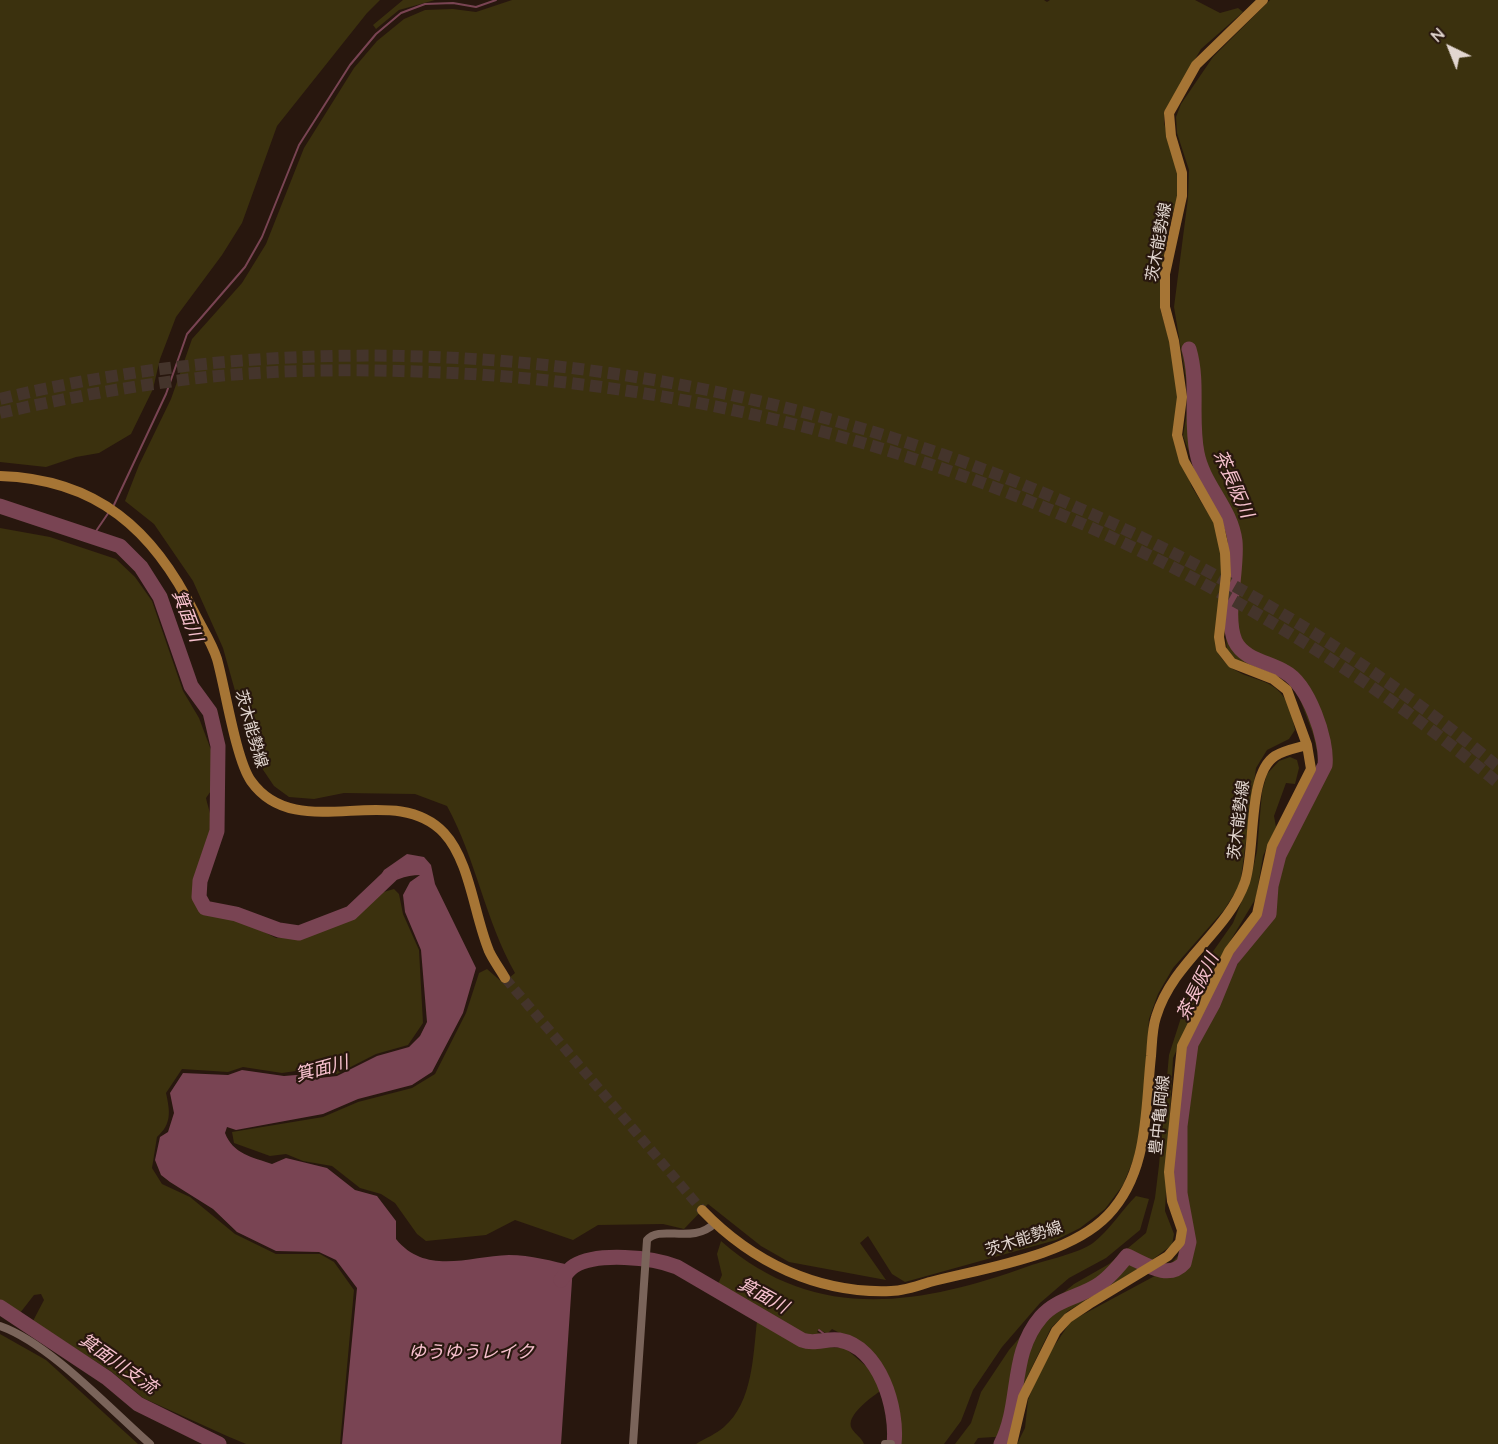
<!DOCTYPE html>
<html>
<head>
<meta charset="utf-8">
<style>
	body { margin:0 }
	#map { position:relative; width:1498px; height:1444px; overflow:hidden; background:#28170e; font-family:Quicksand,sans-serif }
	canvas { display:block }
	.north { position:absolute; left:1420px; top:18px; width:60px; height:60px; -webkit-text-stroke:4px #28170e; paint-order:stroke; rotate:317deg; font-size:16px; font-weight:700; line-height:24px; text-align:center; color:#e2d6d0 }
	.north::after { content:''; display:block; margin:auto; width:21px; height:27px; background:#e2d6d0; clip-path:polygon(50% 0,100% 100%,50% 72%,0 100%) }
</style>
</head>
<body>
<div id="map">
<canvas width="1498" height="1444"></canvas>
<div class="north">N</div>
</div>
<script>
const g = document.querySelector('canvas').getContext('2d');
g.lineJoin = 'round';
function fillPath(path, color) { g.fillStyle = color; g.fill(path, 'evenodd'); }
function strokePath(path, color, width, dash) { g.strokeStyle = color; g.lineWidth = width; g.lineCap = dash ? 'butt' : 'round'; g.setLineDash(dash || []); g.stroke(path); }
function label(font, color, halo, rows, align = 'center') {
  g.font = font + ' Quicksand,"Noto Sans JP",sans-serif'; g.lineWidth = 4.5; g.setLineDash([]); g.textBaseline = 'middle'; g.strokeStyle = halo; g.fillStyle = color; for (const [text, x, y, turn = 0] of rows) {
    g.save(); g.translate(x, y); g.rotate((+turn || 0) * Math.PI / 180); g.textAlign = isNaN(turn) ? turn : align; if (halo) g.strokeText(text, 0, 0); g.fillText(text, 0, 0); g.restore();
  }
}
fillPath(new Path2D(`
	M0,0h380l-13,13 -90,113 -35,97 -20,32 -46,62 -16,42 -7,30 -22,45 -32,19 -23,4 -30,10 -46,-5z
	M403,0h32l-36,10 -23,19 -3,-4z
	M512,0h532l3,2 3,-2h145l25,13 18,-5 5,4 -42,37 -37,63v11l14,52v21l-10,32 -7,45 -1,36 10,33 9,56 -7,37 20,52 22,36 8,31 -4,99c25,40 67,9 77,77l-6,9 -22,11 -11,18 -16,117 -16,25 -51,58 -15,26 -9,25 -9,124 -17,42 -18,24 -25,19 -24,12 -151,42 -13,-8 -24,-38 -8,7 26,37 -97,-18 -28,-16 -53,-42 -24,25 -21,-5 -65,1 -25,15 -58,-20 -29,15 -60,6 -9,-7 -22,-31 -14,-9 -21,-6 -28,-22 -29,-5 -17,-7 -16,2 -36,-13 -2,-11 91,-15 35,-15 54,-14 23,-14 31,-61 13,-40 8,-4 16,14 12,-10c-30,-53 -39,-114 -68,-167l-32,-12 -71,-1 -30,6 -25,-2 -15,-11 -21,-31 -30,-107 -30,-67 -39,-57 -29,-23 14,-36 32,-66 21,-60 50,-56 24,-39 38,-96 50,-80 23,-27 27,-22 21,-9 28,-1 23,3z
	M1270,0h228v1444h-481l8,-16 3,-28 14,-36 29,-43 93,-50 23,-25 3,-14 -16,-48 2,-32 11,-92 80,-152 5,-47 12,-28 29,-49 7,-20 -7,-30 -18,-48 -18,-12 -42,-14 -8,-8 -2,-26 6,-113 -29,-36 -10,-17 -9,-24 6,-38 -15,-91 14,-109 1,-28 -12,-37 -1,-16 5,-13 32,-47z
	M0,528l50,9 66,22 19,18 17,24 31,90 16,27 12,32 4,35 -9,13c2,10 8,24 6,33 -5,34 -29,45 -10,82l34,5 40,20h22l55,-23 27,-22 14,-4 5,5 4,20 16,36 4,73 -15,22 -32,9 -39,20 -26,3 -15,-6 -14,2 -39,-6 -15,5 -46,-3 -16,24c4,18 6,31 -9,44l-5,31 10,16 28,13 45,37 41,20h44l14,8 20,28 -14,154h-94l-19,-8 -84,-38 -31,-26 -79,-51 11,-21 -3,-6 -7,1 -14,18 -20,-12z
	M1290,757l7,3 2,8 -4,16 -9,-1 -12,33 2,11 -13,29 -7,42 -39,65 -44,95 -8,153 9,23 -2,11 -23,17 -81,49 -17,17 -35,72 -6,36 -32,2 -4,6h-19l16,-21 10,-31 28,-42 36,-42 29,-24 35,-20 37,-31 9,-35 4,-33 10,-110 18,-56 20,-39 26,-37 18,-45 6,-27 5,-59 5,-18 12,-13z
	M1136,1196l13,3 -9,31 -34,28 -37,20 -29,25 -38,44 -29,43 -12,31 -17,23h-47c9,-51 -20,-93 -65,-115l-5,5 -8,-5 -2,3 7,4 -12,1 -14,-5 -80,-48 4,-9 -5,-21 4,-13c94,83 199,64 308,25 17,-6 51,-13 64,-23 16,-12 29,-33 43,-47z
	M757,1321l48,25 40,2 29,25 8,17c-9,6 -38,26 -30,39 4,6 9,8 12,15h-168c10,-6 20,-10 28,-17 29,-25 29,-72 33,-106z
	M0,1334l46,26 92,84h-138z`), '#3b310e');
fillPath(new Path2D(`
	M407,854l17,3 7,8 4,19 41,84 -13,45 -31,59 -20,13 -54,14 -35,15 -87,16 -9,-3 -2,6c8,21 27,24 47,31l14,-6 41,10 28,22 22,6 19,25v18c30,37 74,17 113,16 22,0 43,6 64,11l-12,178h-219l15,-156 -21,-28 -17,-8 -43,-1 -39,-19 -24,-23 -43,-27 -9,-7 -6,-15 5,-23 8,-5 6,-19 -4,-20 13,-20 45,2 14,-5 42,6 12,-1 14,4 27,-3 40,-20 32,-9 11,-11 7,-14 -6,-72 -16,-38 -2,-17 7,-13 10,-7c-13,0 -31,6 -41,15l-4,-5 9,-15z`), '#794453');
strokePath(new Path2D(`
	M113,507l53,-113 21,-60 58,-67 17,-30 37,-92 51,-80 26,-31 25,-21 24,-9 28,-1 23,4 20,-7
	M92,537l17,-25
	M819,1330l13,10`), '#794453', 2);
strokePath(new Path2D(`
	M0,506l120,40 21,21 19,30 31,89 19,26 8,34 -1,85 -17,50 -1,16 6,11 31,6 43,16 20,3 52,-20 40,-38
	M561,1280c3,-4 8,-11 13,-14 23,-14 78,-9 103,1l125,73c13,5 24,-2 37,0 41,7 59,69 55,104
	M0,1307l107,71 31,26 81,40
	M1001,1444c21,-41 8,-90 40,-127 16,-19 41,-20 60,-34 10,-7 18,-17 26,-27 17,7 41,25 57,7l5,-21 -9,-49v-67l11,-82 22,-40 18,-44 38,-46 2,-28 8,-31 46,-90c3,-25 -17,-81 -40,-93 -16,-10 -41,-12 -50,-31 -11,-26 3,-71 0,-100 -4,-33 -32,-56 -38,-88 -7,-35 2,-70 -8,-104`), '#794453', 15);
strokePath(new Path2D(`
	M505,978l197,232`), '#44342b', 10, [10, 5]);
strokePath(new Path2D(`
	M0,399c518,-126 1092,30 1498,368
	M0,413c65,-15 131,-27 198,-35 90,-10 182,-9 273,-4 380,24 734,166 1027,409`), '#44342b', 12, [12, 6]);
strokePath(new Path2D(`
	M0,1326c49,17 110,83 150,118
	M633,1444l14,-204c13,-16 46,5 68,-17
	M885,1444h6`), '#7a645a', 8);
strokePath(new Path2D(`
	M0,476c97,3 154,54 195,138 7,14 17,29 22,45 8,28 19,101 34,122 46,65 142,-2 193,52 26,28 30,82 45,118 4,9 11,18 16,27
	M702,1210c50,52 116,84 189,81 13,0 27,-5 39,-9 54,-14 139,-26 178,-67 41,-43 37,-104 43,-159 1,-12 1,-27 5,-39 17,-56 71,-84 89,-135 11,-33 2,-108 30,-126 9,-6 22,-8 32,-11
	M1012,1444l11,-47 33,-66 12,-13 21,-14 79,-48 12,-14 2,-12 -10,-29 -3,-29 13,-126 47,-95 28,-37 15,-68 39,-77 -4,-24 -20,-55 -14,-11 -41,-16 -11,-14 -2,-12 7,-62 -1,-22 -7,-32 -34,-60 -7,-26 5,-38 -8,-56 -9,-34v-33l17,-78v-23l-11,-37 -2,-23 27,-48 67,-65`), '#a67535', 10);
label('16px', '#e2d6d0', '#28170e', [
	["茨木能勢線",1159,242,-80],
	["茨木能勢線",251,729,74],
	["茨木能勢線",1239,820,-83],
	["豊中亀岡線",1160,1115,-84],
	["茨木能勢線",1024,1239,-18]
]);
label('italic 18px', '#f7c1ce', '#28170e', [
	["茶長阪川",1233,484,66],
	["箕面川",187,616,69],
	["茶長阪川",1198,987,-64],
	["箕面川",322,1069,-15],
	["箕面川",763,1296,29],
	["ゆうゆうレイク",471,1353],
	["箕面川支流",118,1364,35]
]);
</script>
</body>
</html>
